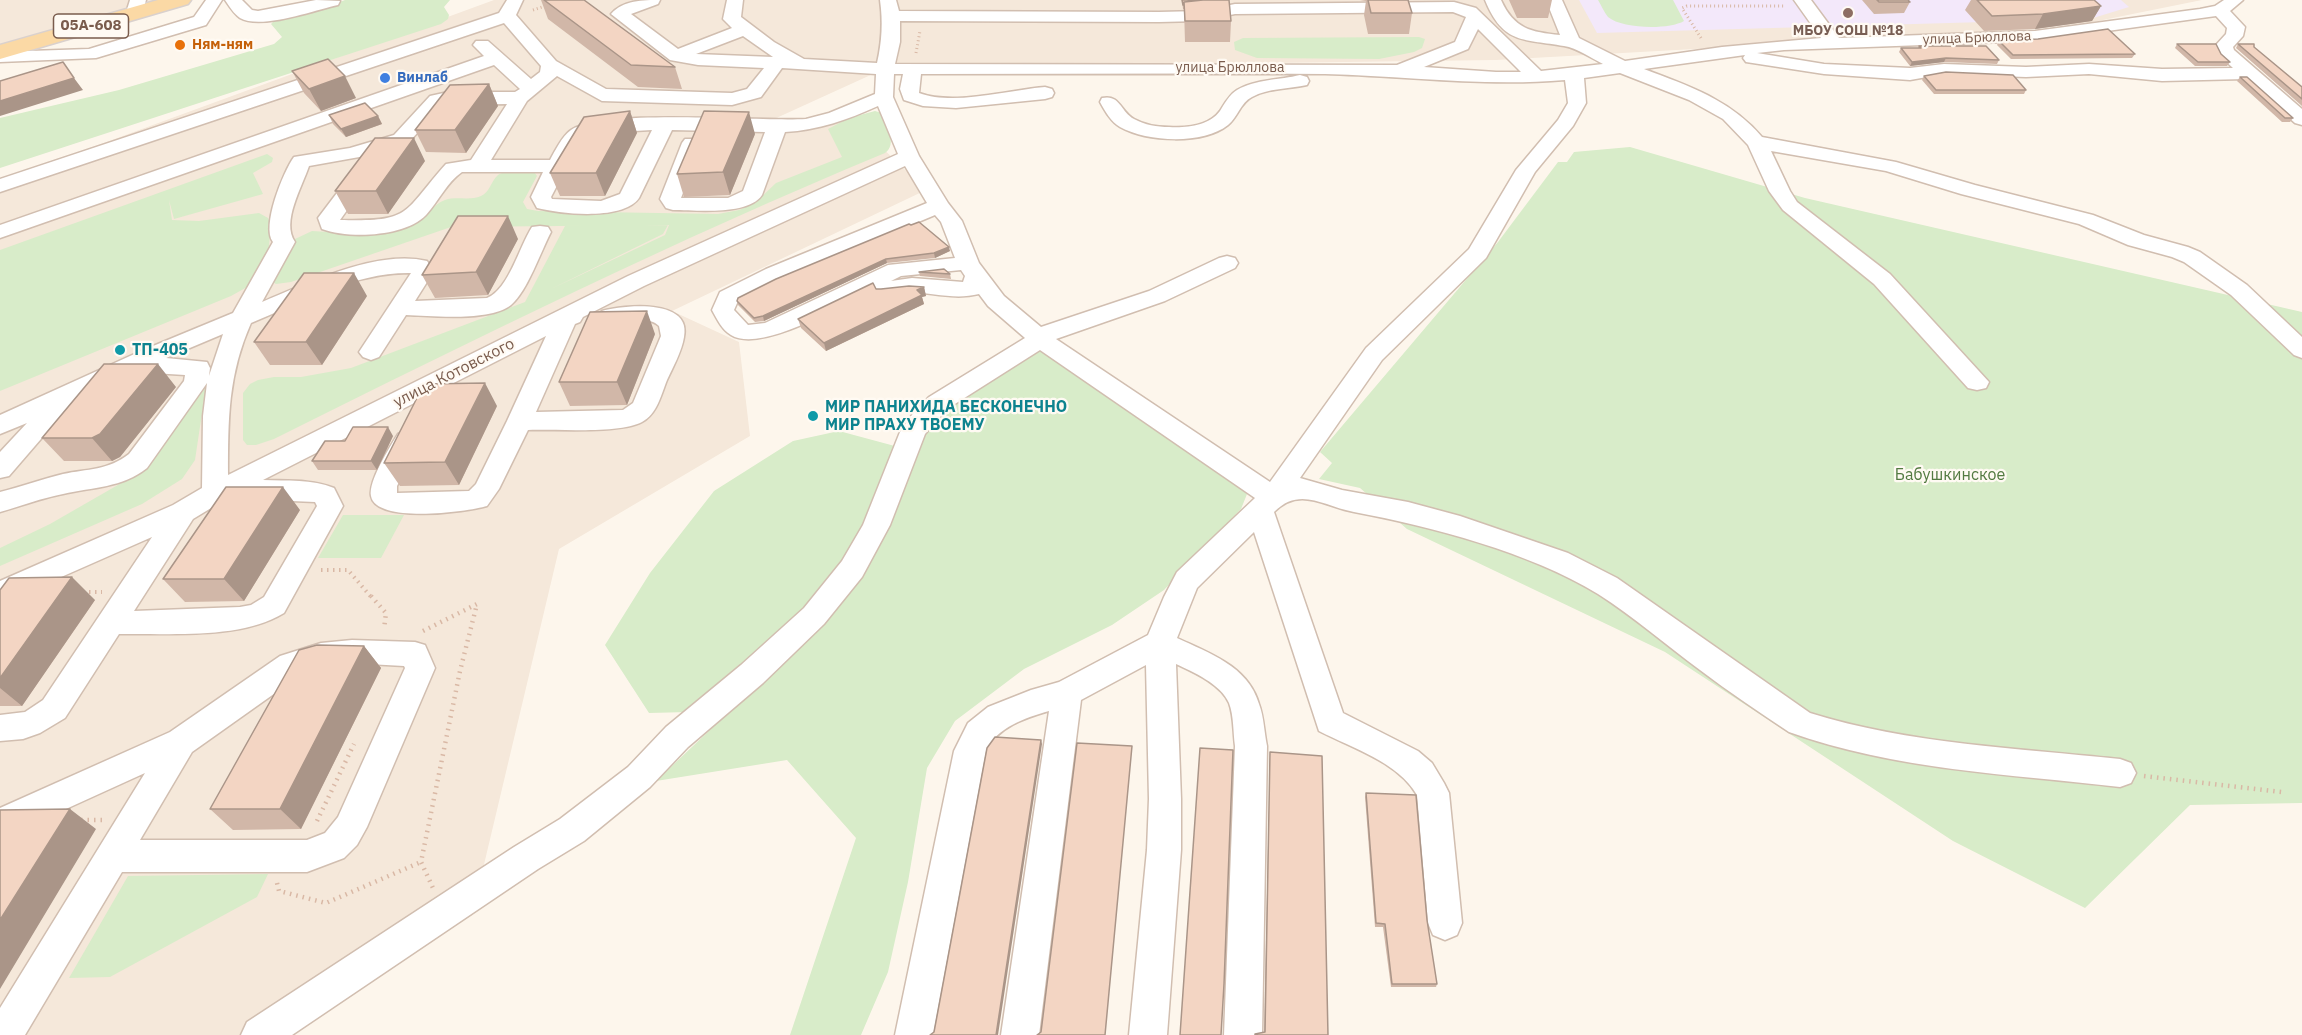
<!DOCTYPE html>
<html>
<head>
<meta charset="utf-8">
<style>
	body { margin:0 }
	canvas { display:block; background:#fdf6ec }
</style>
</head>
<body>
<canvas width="2302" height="1035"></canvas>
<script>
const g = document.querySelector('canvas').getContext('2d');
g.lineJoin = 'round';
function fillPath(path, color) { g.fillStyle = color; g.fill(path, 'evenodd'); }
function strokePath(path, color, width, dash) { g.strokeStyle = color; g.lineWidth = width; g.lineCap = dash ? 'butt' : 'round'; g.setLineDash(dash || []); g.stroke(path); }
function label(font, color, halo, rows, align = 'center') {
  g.font = font + ' "IBM Plex Sans",sans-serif'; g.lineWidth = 4.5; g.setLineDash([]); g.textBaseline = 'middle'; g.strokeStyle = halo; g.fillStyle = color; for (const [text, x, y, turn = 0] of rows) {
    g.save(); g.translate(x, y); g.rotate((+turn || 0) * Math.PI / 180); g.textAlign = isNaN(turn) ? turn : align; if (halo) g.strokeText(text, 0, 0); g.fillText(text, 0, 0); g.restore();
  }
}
fillPath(new Path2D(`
	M0,0h171l-171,46z
	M494,0h1708l-114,23 -86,9 -506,28 -610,8 -125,57 85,-12 80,77 -254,121 67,31 11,94 -191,113 -87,366 -190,120h-282v-854z`), '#f5e8da');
fillPath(new Path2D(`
	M1579,0h542l8,7 -39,12 -493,14z`), '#f3e8fa');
fillPath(new Path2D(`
	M345,0h105l-6,7 5,8 -1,4 -7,5 -441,144v-50l119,-28 155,-46 8,-7 -11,-13 3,-3 43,-10z
	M1598,0h75l11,21c-15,9 -62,8 -76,-4 -4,-5 -7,-12 -10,-17z
	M1419,37l6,2 -3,9 -8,4 -35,7 -122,-1 -22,-8 -1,-8 9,-4z
	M875,111l7,2c4,13 16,31 3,40 -208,86 -410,186 -611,286l-18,6h-9l-4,-5v-47l7,-9 8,-4 16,-3h27l50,-9 174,-66 40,-76 103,-1 -5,9 -112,55 114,-54 4,-10 -218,2 -160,55 -15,2 -3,-2 22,-43 17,-8c34,2 73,9 104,-9 10,-6 18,-18 29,-22 11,-4 25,1 36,-4 9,-4 10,-15 17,-21 8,-6 26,-3 36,-3l3,4 -14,26 4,7 11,2 180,3 21,-4 16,-7 21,-20 66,-26 -14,-28 21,-11z
	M1630,147l175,51 497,114v491l-112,2 -105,103 -132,-67 -288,-189 -258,-123 -47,-41 -41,-9 13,-16 -12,-11 178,-210 60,-80h9l7,-10z
	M267,154l6,4 -1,4 -19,11 10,21 -89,25 -5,-19 3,20 27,1 60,-8 9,5 3,7 -3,31 -19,30 -18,10 -231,95v-141z
	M1047,349l191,131 9,14 -6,15 -77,81 -52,35 -88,44 -69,52 -28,47 -19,114 -20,90 -27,63h-71l66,-197 -69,-78 -131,21 74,-70 -81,2 -44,-68 45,-72 64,-82 79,-50 46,-10 78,21 5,-14 15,-20 89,-67z
	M206,387l-11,73 -13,19 -40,25 -142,62v-18l50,-24 87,-50z
	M343,515h61l-23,43h-63z
	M268,874l-11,23 -147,80 -41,1 59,-102z`), '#d8ecc9');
const minor = new Path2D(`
	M130,0h16l-5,17h-12l-3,-4z
	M206,0h16l-16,25 -110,33 -96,4v-10l89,-3 105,-32z
	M225,0h17l10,10 6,1 58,-11 24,1 -2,4c-23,5 -77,25 -98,13 -6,-4 -11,-12 -15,-18z
	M507,0h16l-7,15 40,46 50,28 126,4 15,-4 17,-21 -66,-3 -28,-5 -59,-46c12,-14 32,-14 49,-14l-2,4 -27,10 47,35 54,-21 -9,-9 4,-19h16l-2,17 33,25 30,17 73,4c5,-22 6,-41 3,-63h16l3,11 260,1 41,-1 35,-7 219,-2 22,6 65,63 62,-7c-12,-6 -26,-16 -39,-18 -39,-7 -61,-1 -79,-46h16c13,29 30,32 59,35l-14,-35h16l17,38 46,23 97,-14 99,-9 -27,-38h17l28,38 196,-7 165,-22 15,-3 9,-6h19l-13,11 15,16 -2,9 -10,11 1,3 68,59v16l-7,-2 -50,-44 -83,2 -73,-7 -63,3 -82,-3 -34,6 -86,-6 -78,-12 -3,-4 2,-3 -101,14c45,17 87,31 118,68l134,25 79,23 118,30 51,20 44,12 12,5 47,33 55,52v21l-8,-3 -63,-60 -47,-33 -12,-5 -44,-12 -49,-21 -118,-30 -75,-23 -115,-20 19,40 7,11 93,72 99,108 -3,6 -9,2 -9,-2 -94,-104 -91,-74 -14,-19 -21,-46 -25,-26 -34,-19 -69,-27 -36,5 2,25 -13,23 -38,46 -49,86 -104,102 -82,118 42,12 66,12 52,14 108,37 49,25 193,135c99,31 207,35 310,46l11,4 5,10 -5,10 -11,4c-111,-13 -225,-17 -331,-55 -30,-20 -60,-40 -89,-62 -34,-25 -66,-53 -102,-76 -69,-42 -165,-67 -244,-82 -31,-6 -54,-26 -80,0l69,201 75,38 14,12 12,20 5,10 13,130 -5,12 -12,5 -12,-5 -5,-12 -11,-128c-19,-33 -65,-47 -98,-64l-65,-199 -57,56 -20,50c32,15 71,28 82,66 5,13 5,28 8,42l-5,289h-38l11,-289c-2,-14 -1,-30 -6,-43 -8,-19 -36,-31 -53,-39l5,135v51l-14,185h-38l18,-185 2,-51 -3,-134 -65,35 -42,335h-38l48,-324c-24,7 -52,16 -63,40l-53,284h-38l59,-284 14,-28 20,-16 43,-17 28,-8 89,-47 16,-38 13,-25 78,-74 -215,-148 -93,59 -22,25 -35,91 -28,52 -38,47 -61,59 -75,64 -38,40 -66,54 -46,28 -246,166h-51l6,-13 267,-175 46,-28 68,-52 38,-40 75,-62 63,-57 38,-47 21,-36 37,-93 14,-20 15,-15 96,-59 -37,-32 -9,-12c-23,6 -46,-1 -68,-2 -12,0 -21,6 -33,3l-2,-7c-31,15 -114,66 -145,47 -9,-5 -14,-16 -19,-25l8,-18 46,-23 161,-66 -22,-37 -261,120 -61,31 -3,5 -5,2 -39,88 87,-2 10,-7 28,-67 -2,-10c-13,-13 -40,0 -57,-5l-4,-5 4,-5c21,-6 90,-13 82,26 -2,14 -11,30 -17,43 -6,15 -10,34 -25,42 -22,12 -87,7 -114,8l-29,59 -12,17c-20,6 -111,18 -116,-10 -3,-14 19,-50 27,-62l9,-3 9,3 4,6 -23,46v7l72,-2 7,-7 31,-63 39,-85 -283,144c24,1 49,-1 71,8l9,18 -59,107c-44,27 -114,20 -165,21l-54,84 -25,15 -17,6 -23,2v-26l25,-3 18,-12 109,-163 -152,67v-23l173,-76 29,-17 1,-72 4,-33 -60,85c-25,20 -54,19 -84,26 -21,4 -42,12 -63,18v-20c21,-5 42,-13 63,-18 24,-5 46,-4 66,-20l55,-73 1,-6 -49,-3 -64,31 -63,73 -9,2v-26l27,-29 -27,11v-19l141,-64 92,-38 40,-71c-12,-15 10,-70 21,-85l56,-9 44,-13 36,-39 18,-4h67l5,-3 -26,-24 -494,173v-13l484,-169 -11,-11 3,-4h12l43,38 9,-7 1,-6 -37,-43 -504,169v-13l499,-166zM1453,12l13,5 -11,25 -58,23 -502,-1 5,-22v-21l259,1 41,-1 35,-7zM2216,16l11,12 -1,6 -11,12 5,10 13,12 -71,1 -73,-5 -63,3 -82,-3 -34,4 -86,-4 -67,-11 27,-3 251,-9zM1478,29l43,43h-25l-72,-5 44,-18zM743,36l30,21 -77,-3zM782,68l94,6 -1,20 -46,19 -23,6c-48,3 -202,-11 -235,11 -9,6 -16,21 -21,30h-59l36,-59 30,-25 45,25 130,4 29,-8zM894,74h9l-3,15 4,11 19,6 33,2 89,-9 7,-2 2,-4 -2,-4 -7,-2c-37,3 -91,19 -126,6l2,-19c135,0 270,-1 404,0 80,2 160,13 240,6l3,23 -10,17 -42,50 -47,79 -103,99 -96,134 -214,-143 109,-38 70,-33 3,-5 -3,-5 -8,-2 -8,2 -70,33 -108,36 -37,-31 -25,-33 -17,-42 -14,-18 -29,-47 -26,-59zM507,104l-36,56 -25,4c-44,49 -33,58 -106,56l50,-70 18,-7 35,-38zM878,106l20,48 -270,122 -400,199c0,-56 0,-100 23,-152 51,-21 104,-51 160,-50l-52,79 4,5 8,3 8,-3 27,-42c26,1 83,7 105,-10 17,-15 29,-52 40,-73l-3,-5 -8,-1 -8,1c-13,20 -23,62 -45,71l-72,3 19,-30 -7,-10c-49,-12 -120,22 -165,41l33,-60c-14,-20 7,-55 14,-76l56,-10 -47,62 4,11c27,10 83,8 104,-14 12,-13 21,-33 36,-43h81l-12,25 6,11c24,6 86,13 102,-10l33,-68 93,2 -22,59 -15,7h-47l21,-55 -3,-4h-14l-3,4 -22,56 6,9 7,2c23,0 75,6 89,-15l23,-63c34,-2 62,-12 93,-26zM652,130l-32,64 -19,7 -49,-2 -1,-2 22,-42 12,-17 32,-6zM935,215l6,7 14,36 -67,7 -123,58 -17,2 -14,-15 4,-9 44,-22zM961,270l4,6 -2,6 -51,-4 -21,3 10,-5zM223,334l-14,42 1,-8 -3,-6 -41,-4zM245,499l70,3 2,4 -53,91 -13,8 -11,2 -106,4 59,-92 28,-17z
	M1300,75l7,2 2,4 -2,4c-18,4 -39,3 -55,12 -12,6 -14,20 -24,28 -25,20 -81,17 -108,2 -9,-5 -15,-16 -20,-25l2,-4c18,-4 18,13 32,21 11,6 23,8 35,8 17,1 40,-1 51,-16 5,-8 9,-16 17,-21 19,-11 43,-10 63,-15z
	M352,640l63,2 10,3 10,23 -68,159 -10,18 -13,13 -37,14h-185l-97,163h-25v-27l145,-235 -145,66v-31l170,-76 110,-76 41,-13zM368,664l36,2 1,2 -67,149 -13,16 -18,7h-167l52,-88 110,-78 34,-9z`);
const major = new Path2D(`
	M158,0h33l-3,4 -188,55v-14z`);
strokePath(minor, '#d1beb0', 3);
strokePath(major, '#dad1cd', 3);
strokePath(new Path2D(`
	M533,10l15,-5
	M1701,38l-19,-30 5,-2h99
	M916,53l4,-22`), '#d9b8a5', 3, [1, 3]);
strokePath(new Path2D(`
	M321,570h27l24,28
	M83,592h19`), '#d9b8a5', 4, [1.5, 4.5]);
strokePath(new Path2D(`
	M371,596l15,17 -2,16
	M423,631l54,-27 -17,67 -39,191 12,26
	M2144,776l138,16
	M81,820h22
	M317,821l37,-77
	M277,883l2,8 47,12 95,-41`), '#d9b8a5', 4.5, [1.5, 5]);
fillPath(minor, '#fff');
fillPath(major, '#fbd9a5');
fillPath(new Path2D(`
	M541,0h43l91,67 7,22 -44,-2 -90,-68z
	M1182,0l49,21 -1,21h-45l-1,-33h-1z
	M1360,0h48l4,13 -3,21h-41l-4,-19 2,-14z
	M1509,0h43l-4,18h-31z
	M1862,0h46l2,2 -6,11 -30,1z
	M1971,0h123l7,6 -9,15 -57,8 -51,2 -19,-21z
	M2038,39l97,15 -3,4 -121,1 -14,-14 2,-4z
	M2177,44l44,10 9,8 -3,4h-32l-20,-18z
	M2238,44l16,3 48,40v19l-66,-58z
	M1919,46l80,14 -2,4 -53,-2 -34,4 -11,-14 2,-4h17z
	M292,71l64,27 -35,13 -17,-18z
	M1924,76l102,14 -2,4h-90l-12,-14z
	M2240,77l53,41 -3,4h-8l-45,-41z
	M489,84l9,22 -32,47 -40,-1 -11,-22z
	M630,111l7,22 -32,63h-45l-10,-23z
	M329,115l49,1 4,8 -36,13 -13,-13z
	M755,134l-25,61 -46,2 -7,-23z
	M425,161l-37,53h-40l-13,-23z
	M909,224l41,27 -15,7 -48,5 -123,58 -9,1 -17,-17 -1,-4z
	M518,239l-30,56 -53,3 -13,-23z
	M919,272l31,2 1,5 -31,-3z
	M924,287l2,9 -4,1 2,7 -98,47 -25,-23 -3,-9 83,-30z
	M367,296l-45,69h-52l-16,-23z
	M655,334l-28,71 -57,1 -11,-24z
	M176,387l-56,70 -8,4h-48l-22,-23z
	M497,406l-38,79 -59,1 -16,-23z
	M393,436l-16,34h-59l-6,-9 33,-20z
	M300,510l-56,91 -59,1 -22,-23z
	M0,590l95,10 -73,106h-22z
	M364,646l17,22 -80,161 -68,1 -23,-21z
	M1270,752l58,283 -64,-3z
	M1366,793l61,127 10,64 -1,3h-45l-8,-60h-8l-10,-130z`), '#d1b7a8');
fillPath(new Path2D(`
	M2101,6l-9,15 -57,8 8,-15z
	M1946,58l-2,4 -34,4 2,-4z
	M345,76l11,22 -35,13 -12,-22z
	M74,78l9,12 -83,26v-15z
	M489,84l9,22 -32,47 -11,-23z
	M630,111l7,22 -32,63 -9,-23z
	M749,112l6,22 -25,61 -7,-23z
	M378,116l4,8 -36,13 -5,-8z
	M414,138l11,23 -37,53 -12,-23z
	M508,216l10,23 -30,56 -12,-23z
	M949,247l1,4 -15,7 -1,-5z
	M886,259l1,4 -123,58 -1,-5z
	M354,273l13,23 -45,69 -16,-23z
	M924,287l2,9 -4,1 2,7 -98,47 -2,-8z
	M647,311l8,23 -28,71 -10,-23z
	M158,364l18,23 -56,70 -8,4 -20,-23z
	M485,383l12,23 -38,79 -14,-23z
	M388,427l5,9 -16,34 -6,-9z
	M283,487l17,23 -56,91 -20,-22z
	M72,577l23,23 -73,106 -22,-18v-10z
	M364,646l17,22 -80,161 -21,-20z
	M1041,740l1,4 -44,291h-2z
	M70,809l26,20 -96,160v-69z`), '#aa9588');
const building = new Path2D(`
	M544,0h40l91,67 -44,-2z
	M1182,0h21l-19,2v3h-1z
	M1203,0h26l2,21h-46l-1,-19z
	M1368,0h40l4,13h-41z
	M1877,0h31l2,2h-31z
	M1977,0h117l7,6 -58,8 -51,2z
	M2108,29l27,25 -122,1 -14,-14 39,-2z
	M2177,44h39l5,10 9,8h-32z
	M2238,44h16v3l48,40v12z
	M1919,46h67l13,14 -53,-2 -34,4 -11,-14h20z
	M328,59l17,17 -36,13 -17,-18z
	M63,62l11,16 -74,23v-20z
	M1946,72l67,3 13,15h-90l-12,-14z
	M2240,77h7l46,41h-8z
	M489,84l-34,46h-40l35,-45z
	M365,103l13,13 -37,13 -12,-14z
	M630,111l-34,62h-46l34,-56z
	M704,111l45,1 -26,60 -46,2z
	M375,138h39l-38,53h-41z
	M458,216h50l-32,56 -54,3z
	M919,222l30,25 -15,6 -48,6 -123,57 -9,2 -17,-17 1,-3 38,-19 133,-55 2,1z
	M944,269l6,5 -31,-2z
	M304,273h50l-48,69h-52z
	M873,283l3,6h5l28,-3 15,1 -7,3 5,5 -98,48 -26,-24z
	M647,311l-30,71h-58l31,-70z
	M104,364h54l-58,70 -8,4h-50z
	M485,383l-40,79 -61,1 40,-79z
	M353,427h35l-17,34h-59l13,-20h20z
	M226,487h57l-59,92h-61z
	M72,577l-72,101v-88l9,-12z
	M317,645l47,1 -84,163h-70l89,-159z
	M995,737l46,3 -45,295h-66l4,-3 53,-284z
	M1077,743l55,3 -27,289h-68l4,-3z
	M1200,748l33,2 -9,234 -3,51h-41z
	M1270,752l52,4 6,279h-73v-1l10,-2z
	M1366,793l50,2 11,125 10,64h-45l-7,-60 -9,-1z
	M70,809l-70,111v-110z`);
fillPath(building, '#f3d5c3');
strokePath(building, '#aa9588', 1.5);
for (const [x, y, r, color] of [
	[1848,13,6,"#8d6e63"],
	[180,45,6,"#e8710a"],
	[385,78,6,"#3f7fe0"],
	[120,350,6,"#0f9aa8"],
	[813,416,6,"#0f9aa8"]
]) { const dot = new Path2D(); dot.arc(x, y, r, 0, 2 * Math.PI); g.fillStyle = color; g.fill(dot); strokePath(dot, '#fffaf3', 2); }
label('bold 14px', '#785e54', '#fffaf3', [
	["МБОУ СОШ №18",1848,31]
]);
label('14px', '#7a5c4d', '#fffaf3', [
	["улица Брюллова",1977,38,-2],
	["улица Брюллова",1230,68]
]);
label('bold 14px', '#c56008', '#fffaf3', [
	["Ням-ням",192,45]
], 'left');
label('bold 14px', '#366cbe', '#fffaf3', [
	["Винлаб",397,78]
], 'left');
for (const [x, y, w] of [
	[91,26,75]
]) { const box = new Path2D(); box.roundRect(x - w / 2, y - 12, w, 24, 4.5); g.fillStyle = '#fffaf3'; g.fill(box); strokePath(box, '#7a5c4d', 1.5); }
label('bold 15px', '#7a5c4d', null, [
	["05А-608",91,26]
]);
label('bold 16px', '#0d838f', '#fffaf3', [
	["ТП-405",132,350],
	["МИР ПАНИХИДА БЕСКОНЕЧНО",825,407],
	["МИР ПРАХУ ТВОЕМУ",825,425]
], 'left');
label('16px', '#7a5c4d', '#fffaf3', [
	["улица Котовского",454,373,-27]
]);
label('16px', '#537a41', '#fffaf3', [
	["Бабушкинское",1950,475]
]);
</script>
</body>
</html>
